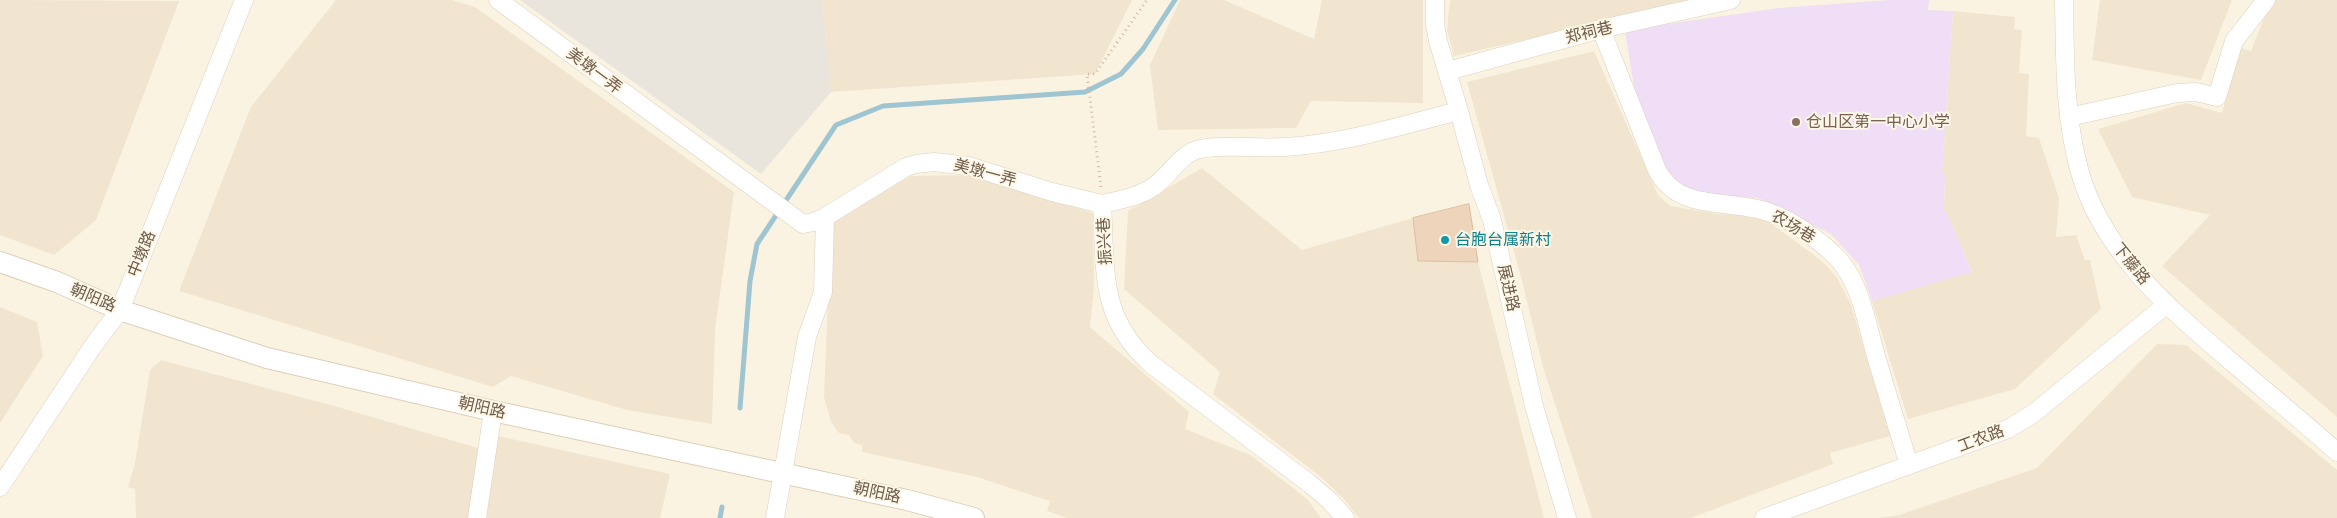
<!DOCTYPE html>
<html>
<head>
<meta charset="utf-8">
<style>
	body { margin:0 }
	canvas { display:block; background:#faf3e1 }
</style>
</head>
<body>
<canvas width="2337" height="518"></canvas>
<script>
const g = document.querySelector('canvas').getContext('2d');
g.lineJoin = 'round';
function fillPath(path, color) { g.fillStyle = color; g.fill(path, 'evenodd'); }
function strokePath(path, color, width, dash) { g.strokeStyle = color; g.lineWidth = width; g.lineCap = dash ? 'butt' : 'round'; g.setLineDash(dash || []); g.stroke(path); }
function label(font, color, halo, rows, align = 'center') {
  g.font = font + ' Montserrat,"Noto Sans SC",sans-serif'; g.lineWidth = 4; g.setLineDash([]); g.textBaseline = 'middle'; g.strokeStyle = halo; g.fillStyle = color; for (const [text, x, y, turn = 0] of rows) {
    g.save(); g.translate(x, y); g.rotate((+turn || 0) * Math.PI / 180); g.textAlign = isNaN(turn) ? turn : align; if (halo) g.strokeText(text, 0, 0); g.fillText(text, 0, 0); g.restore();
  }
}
fillPath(new Path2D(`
	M0,0l179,1 -83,219 -42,35 -54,-20z
	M336,0h116l23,7 259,185 -19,138 -3,94 -85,-14 -116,-34 -18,11 -314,-96 72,-184z
	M822,0h310l-37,74 -264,18z
	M1180,0h44l90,39 8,-39h101v103l-112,-2 -15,27 -138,2 -8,-65z
	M1450,0h249l-245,56 -7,-26z
	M2100,0h132l-31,80 -109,-20z
	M2271,0h66v417l-175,-151 48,-51 -78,-18 -34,-68 88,-26 36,10 18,-65 11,3z
	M1953,11l62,6 -1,12 8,1 -3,43 10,1 -3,62 13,2 20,60 -3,39 20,-2 9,25h5l11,49 -86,80 -107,30 -36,-118 100,-30 -21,-49 -7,-12 1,-36h-3z
	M1594,51l64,144 12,11 49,8 42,2 49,36 15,12 12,14 13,24 40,134 -60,17 3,11 -142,54h-99l-49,-151 -22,-90 -54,-195z
	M1202,168l100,82 111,-32 5,43 60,1 66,256h-185l-16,-20 -22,-21 -108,-83 7,-22 -96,-83 4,-78z
	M976,175l117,38 1,74 -4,40 99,85 -4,17 65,26 57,44 14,19h-254l-20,-7 3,-10 -22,-7 -51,-17 -115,-25v-7l-8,-2 -5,-8 -10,-2 -8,-11 -7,-25 7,-175 79,-46z
	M0,307l37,15 6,34 -43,67z
	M2157,344l29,1 151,125v48h-458l20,-3 138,-47z
	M161,360l177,47 140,41 -7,70h-335l-1,-29 -7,-2 7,-24 15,-93z
	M498,436l172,38 -10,44h-179z`), '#f1e5d0');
fillPath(new Path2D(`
	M520,0h302l9,92 -70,82z`), '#e9e4dc');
fillPath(new Path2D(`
	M1889,0h40l-1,10 25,1 -11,162 3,1 -1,36 7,12 21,50 -100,29 -13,-36 -28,-31 -73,-36 -63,-3 -18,-11 -19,-27 -24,-70 -9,-57 154,-22z`), '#f0def6');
strokePath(new Path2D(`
	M740,408l10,-127 7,-37 79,-119 47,-19 202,-14 36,-18 22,-25 32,-49
	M720,518l2,-11`), '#9fc5d2', 5);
const building = new Path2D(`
	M1469,204l9,58 -60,-1 -5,-43z`);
fillPath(building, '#edd4bb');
strokePath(building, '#dfbd9c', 1);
const tertiary = new Path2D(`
	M498,0l305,224 11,-2 11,-5 81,-50 10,-3 18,-2 35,4 83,26 50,12
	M1435,0v24l3,17 21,70 20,74 13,35 42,186 33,112
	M2064,0c1,57 0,113 15,169 22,83 92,141 155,195 34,29 69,58 103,88
	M1601,29l56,141c22,43 72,28 111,42 23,7 56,31 72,49 20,24 26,58 34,88 11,38 23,77 35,116
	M1448,71l153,-42 130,-29
	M2069,117l108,-24 19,-1 21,5 17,-56 32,-41
	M0,487l93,-141 27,-36 124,-310
	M477,518l16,-107
	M775,518l32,-181 16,-45 2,-75
	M1345,518l-15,-17 -20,-17 -159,-120c-53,-47 -45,-95 -49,-160 17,-4 36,-7 51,-17 16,-10 27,-34 47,-38 26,-5 56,0 84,-2 60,-3 118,-22 175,-36
	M1764,518l244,-89 26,-16 132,-108`);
const secondary = new Path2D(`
	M0,262l57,20 63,28 147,48 226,53 414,89 67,18`);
strokePath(tertiary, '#ddd0be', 19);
strokePath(secondary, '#dfcfb9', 22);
strokePath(new Path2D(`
	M1101,187l-14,-113h8l52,-74`), '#d1b89f', 3, [1, 4]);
strokePath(tertiary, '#fff', 18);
strokePath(secondary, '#fff', 20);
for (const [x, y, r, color] of [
	[1796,122,5,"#8d6e63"],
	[1445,240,5,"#0f9aa8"]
]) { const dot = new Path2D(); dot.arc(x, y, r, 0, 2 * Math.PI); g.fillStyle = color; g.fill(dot); strokePath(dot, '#fdf7e7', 2); }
label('16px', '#6f5b4a', '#fdf7e7', [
	["郑祠巷",1589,33,-14],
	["美墩一弄",594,71,37],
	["美墩一弄",985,173,15],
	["农场巷",1793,227,31],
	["振兴巷",1105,241,-93],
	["中墩路",142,254,-68],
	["下藤路",2131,264,51],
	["展进路",1508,288,77],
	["朝阳路",93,298,23],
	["朝阳路",482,408,13],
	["工农路",1981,439,-21],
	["朝阳路",877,493,12]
]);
label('16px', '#785e54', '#fdf7e7', [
	["仓山区第一中心小学",1806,122]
], 'left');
label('16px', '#0d838f', '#fdf7e7', [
	["台胞台属新村",1455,240]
], 'left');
</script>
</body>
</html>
